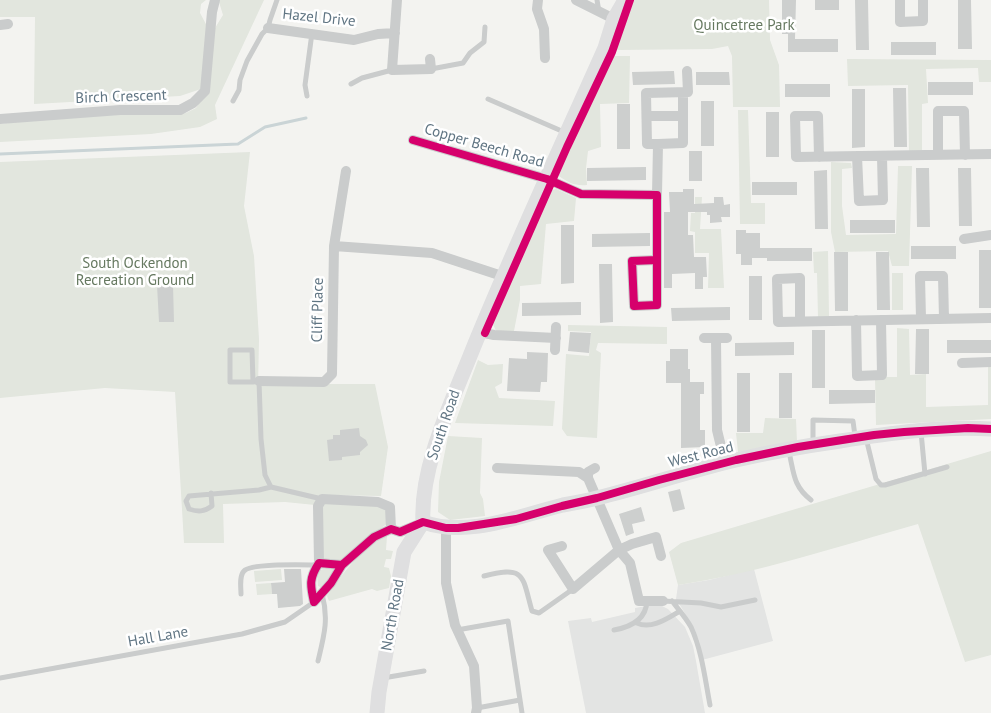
<!DOCTYPE html>
<html>
<head>
<meta charset="utf-8">
<style>
	body { margin:0 }
	canvas { display:block; background:#f3f3f0 }
</style>
</head>
<body>
<canvas width="991" height="713"></canvas>
<script>
const g = document.querySelector('canvas').getContext('2d');
g.lineJoin = 'round';
function fillPath(path, color) { g.fillStyle = color; g.fill(path, 'evenodd'); }
function strokePath(path, color, width, dash) { g.strokeStyle = color; g.lineWidth = width; g.lineCap = dash ? 'butt' : 'round'; g.setLineDash(dash || []); g.stroke(path); }
function label(font, color, halo, rows, align = 'center') {
  g.font = font + ' "PT Sans",sans-serif'; g.lineWidth = 5; g.setLineDash([]); g.textBaseline = 'middle'; g.strokeStyle = halo; g.fillStyle = color; for (const [text, x, y, turn = 0] of rows) {
    g.save(); g.translate(x, y); g.rotate((+turn || 0) * Math.PI / 180); g.textAlign = isNaN(turn) ? turn : align; if (halo) g.strokeText(text, 0, 0); g.fillText(text, 0, 0); g.restore();
  }
}
fillPath(new Path2D(`
	M754,569l19,72 -71,19 -3,-20 -16,-30 -7,-11 2,-14 31,-5z
	M658,604l10,5 17,18 8,19 3,15 9,52h-119l-18,-92 23,-3 1,4 43,-10v-4z`), '#e3e4e3');
fillPath(new Path2D(`
	M0,0h206l-5,4 -1,9 7,13 -6,63 -21,7 -146,8 1,-87h-35z
	M220,0h44l-49,105 2,14 -17,8 -49,7 -151,8v-18l84,-9h90l12,-2 10,-5 11,-18 8,-62 8,-13 -4,-13z
	M633,0h136l1,40 9,25 1,42h-47l-1,-51 -4,-10 -16,3 -96,1z
	M612,56h18l-1,47 -29,1 1,43 -13,4 -2,17 1,17c-12,1 -18,-2 -28,-9v-9z
	M847,59l144,1v22h-12l-1,-14 -52,1 2,34 -6,1v48h-13l-1,-67 -60,1z
	M738,110h10l3,93h14v21h-25z
	M250,152l-6,54 10,50 5,83 -1,49 7,-4h110l13,63 -7,49 -56,-1 -10,10 -30,-3 -62,2 1,39h-40l-9,-151 -70,-4 -105,10v-236z
	M831,162l20,1 1,5 -10,1v37l4,29 50,-1 2,-68h14l-3,100h-17l-4,-15 -53,1 -4,-20z
	M556,189l20,9 -2,23 -28,3 -5,60 -21,2v14l-6,31h-18l-4,-9 57,-131z
	M695,197h7l-2,32h21l3,59h-16l1,-35h-14v-21l-5,-1 1,-18h4z
	M828,251l1,66 -11,1 -1,-45h-3l-1,-21z
	M892,273h11v37h-11z
	M568,325l99,2v17l-69,-1 -2,7 5,3 -4,85 -30,-2 -5,-7 4,-75 23,2 2,-24 -23,-1z
	M897,328l12,1 1,46 16,-1v33l62,-2v-39h3v53l-115,6 -1,-48h22z
	M478,360l10,5 15,-1 -1,19 -7,4 4,11 56,3 -2,25 -98,-3z
	M765,418l31,1 1,23 -59,10 -2,-19h27z
	M448,436l34,2 -2,55 3,6 2,17 -35,4 -12,-8 1,-30z
	M991,451v204l-26,7 -47,-138c-79,22 -159,49 -240,61l-9,-33 12,-9z
	M325,503h50l12,6 1,14 -28,21 -16,16 -18,2 -3,-6 -2,-49z
	M387,536l-1,14 7,1 -2,8h-5l-2,8 5,1 2,8 -2,12 -12,3 -5,-2 -43,12 -2,-5c14,-20 36,-51 60,-60z
	M332,567l3,1 -12,20 -5,-2 -1,-12 3,-4z
	M281,569l1,11 -27,2 -1,-11z
	M271,583l1,11 -15,1 -1,-11z`), '#e2e6de');
strokePath(new Path2D(`
	M0,154l238,-10 27,-17 41,-9`), '#cad4d6', 3);
fillPath(new Path2D(`
	M782,0h14l-1,39h43v13h-50v-18h-6z
	M815,0h24v10h-24z
	M855,0h13l1,50h-13z
	M958,0h13l1,49h-14z
	M891,42h45v13h-45z
	M674,71l1,13 -42,1 -1,-13z
	M696,72h33l1,13h-34z
	M928,82h45v13h-45z
	M785,84h45v13h-45z
	M893,88h13l1,59h-13z
	M852,89h13v58l-13,1z
	M701,101h13v45h-13z
	M617,104h13v45h-13z
	M766,112h13v45h-13z
	M689,151h13v30h-13z
	M646,167v13l-59,1v-13z
	M916,168h13l1,59h-13z
	M958,168h13l1,58h-13z
	M827,170l1,59h-13l-1,-58z
	M752,182h45v13h-45z
	M683,189h11v15l20,-1v-6h9l1,8 6,-1v13h-9l1,5 -12,1v-8h-3v-3h-19v23h5l1,22h12l1,20h-4v12h-8v-16l-23,1v14h-8v-76h6l-1,-20h14z
	M850,220h45v13h-45z
	M561,225h13v58l-13,1z
	M736,230h10v3h14v15h52v13h-45v-3h-15v7h-11v-11h-5z
	M650,233v13l-58,1v-13z
	M911,246h45v13h-45z
	M979,250h12v58h-12z
	M834,252h14v59h-13z
	M876,252h13l1,58h-13z
	M599,264h13l1,58 -13,1z
	M749,276h13v44h-13z
	M157,285h16l1,37h-15z
	M581,302v13l-59,1v-13z
	M730,307v13l-58,1 -1,-13z
	M916,329h13v45h-14z
	M812,330h13v58h-13z
	M570,332l21,1 -2,20 -21,-2z
	M947,340h44v13h-44z
	M794,342v13l-59,1v-13z
	M670,349h18v20h2v13h14v12h-4v36h5v17l-24,1v-65h-15v-22h4z
	M527,352l21,1 -1,29h-6l-1,10 -33,-1 2,-33 18,1z
	M737,373h13v59h-13z
	M779,373h13v45h-13z
	M829,390h46v13l-46,1z
	M359,428l1,8 6,4 2,5 -8,7v3l-18,2v3l-13,1 -2,-21 6,-1v-4h7v-5z
	M680,489l5,20 -12,3 -5,-20z
	M641,507l4,14 -13,3 2,9 -8,3 -7,-22z
	M284,569h17l2,35 -3,2 -22,2 -1,-14h-5l-1,-11 14,-1z`), '#cdcfce');
strokePath(new Path2D(`
	M597,0l2,12
	M431,69l32,-6 7,-10 14,-11 1,-15
	M351,84l11,-6 30,-8
	M307,96l-2,-11 7,-52
	M488,99l76,33
	M233,101l6,-11 1,-10 7,-19 15,-27 6,-6 2,-8 7,-20
	M253,382h-23v-32h22l1,32 6,-1 2,58 4,36 6,12
	M921,432l4,42
	M866,438l10,41 5,6h4l62,-18
	M813,444v-24l40,1 2,15
	M789,452c5,21 4,34 22,48
	M211,493l1,13c-8,6 -14,6 -23,3l-3,-8 3,-5 70,-6 12,-3 51,12
	M484,576c42,-11 38,0 48,35l7,2 34,-24
	M241,594c0,-6 -2,-18 3,-23 7,-8 61,-6 74,-6
	M663,601l38,2 20,4 34,-7
	M672,601c7,9 14,17 19,26 11,24 14,52 19,78
	M637,623c14,7 31,-5 43,-12
	M457,630l51,-9 14,92
	M614,630c17,-3 32,-10 33,-29
	M318,661c6,-25 11,-42 4,-67
	M0,678l242,-44 43,-12 29,-20
	M383,678l41,-7
	M477,708l43,-8`), '#cacccc', 5);
strokePath(new Path2D(`
	M397,0l-5,70 39,-1 -1,-10
	M538,0l-1,9 7,20 1,29
	M576,0l38,19
	M900,0v22l23,-1v-21
	M0,25l8,-1
	M268,28l86,12 24,-6 17,-1
	M647,116h36
	M0,119l120,-9h60l13,-7 12,-12 7,-79 3,-12
	M413,140l134,39 34,15 76,1v110l-23,1 -2,-45 25,-1
	M658,144h-11l-1,-51 42,-1 -1,-21
	M938,155v-44h26l1,44
	M857,156l2,45 24,-1 -1,-44
	M819,157l-1,-41h-23l1,41c65,-1 130,-2 195,-3
	M657,195l1,-51 25,-1v-51
	M964,239l27,-4
	M334,246l98,7 70,23
	M921,319l-1,-43h23l1,43
	M856,320l1,56 25,-1 -1,-55
	M800,321v-43l-23,1 1,43 213,-4
	M480,332l14,3 62,3
	M704,338h23
	M716,338l1,92 8,33
	M555,350l1,-23
	M962,363l29,-1
	M259,381l65,1 8,-8 2,-128 12,-75
	M497,468l82,4 9,6
	M595,468l-7,4v6l31,72 11,13 9,38h24
	M446,528v55l9,42 19,41 3,42 -1,5
	M562,546l-14,4 25,39 46,-39 13,-6 24,-7 5,19
	M319,563l-1,-57 4,-7 56,3 12,5 1,22
	M342,565l-23,-2c-10,15 -9,22 -5,39l17,-19 11,-18 32,-28 17,-8 9,3 22,-9`), '#cacccc', 10);
strokePath(new Path2D(`
	M423,522c46,16 95,-6 140,-17 12,-2 23,-4 34,-7 46,-11 92,-27 139,-38 34,-8 69,-14 104,-19 50,-8 100,-15 151,-12
	M423,522c-3,-54 27,-116 47,-166 42,-104 89,-205 135,-308l9,-29 11,-19
	M377,713l2,-21 25,-140 19,-30`), '#dfdfe0', 15);
strokePath(new Path2D(`
	M413,140l134,39 34,15 76,1v110l-23,1 -2,-45 25,-1
	M485,333l82,-186 45,-95 18,-52
	M342,565l-23,-2c-10,15 -9,22 -5,39l17,-19 11,-18 32,-28 17,-8 9,3 23,-10 23,6h12l58,-9 46,-13 35,-8 62,-18 77,-20 62,-13 76,-12 30,-3 64,-4 23,1`), '#d6006c', 8);
label('15px', '#607583', '#fff', [
	["Hazel Drive",319,18,6],
	["Birch Crescent",121,97,-2],
	["Copper Beech Road",484,146,16],
	["Cliff Place",318,310,-89],
	["South Road",444,425,-71],
	["West Road",701,455,-14],
	["North Road",393,615,-80],
	["Hall Lane",158,637,-10]
]);
label('15px', '#667960', '#fff', [
	["Quincetree Park",744,26],
	["South Ockendon",135,264],
	["Recreation Ground",135,281]
]);
</script>
</body>
</html>
